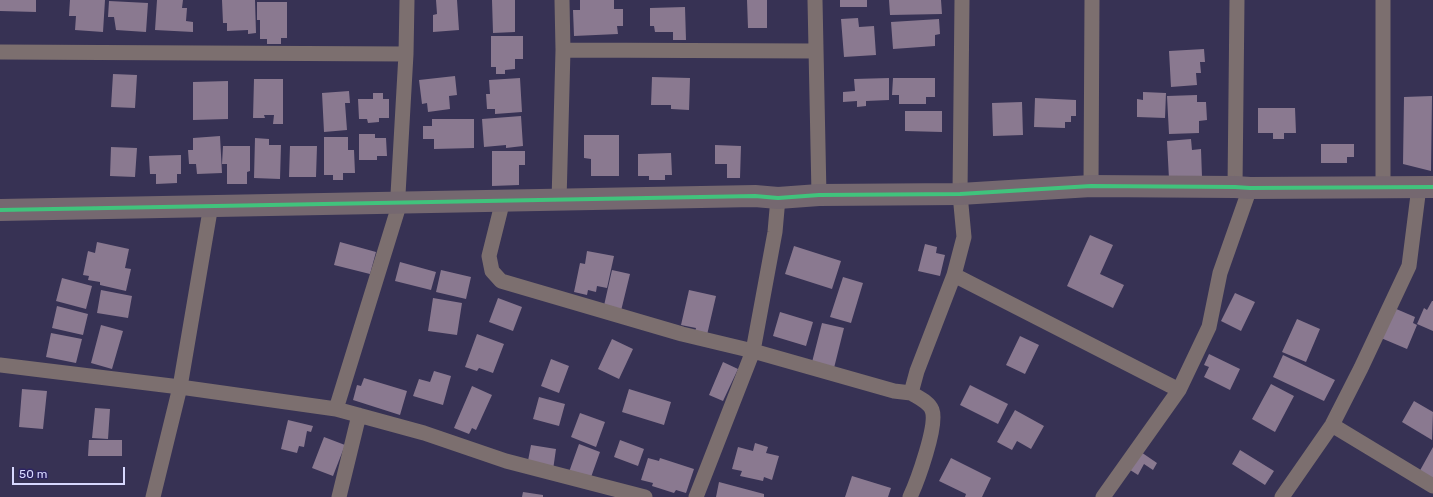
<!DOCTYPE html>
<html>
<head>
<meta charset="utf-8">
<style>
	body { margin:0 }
	#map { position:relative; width:1433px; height:497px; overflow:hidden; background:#373254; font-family:Rubik,sans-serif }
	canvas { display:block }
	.scale { position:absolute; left:12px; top:467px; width:113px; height:18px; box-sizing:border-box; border:2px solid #d7d8fe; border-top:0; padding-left:5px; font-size:12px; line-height:14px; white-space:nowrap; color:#d7d8fe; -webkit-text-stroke:3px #2d2462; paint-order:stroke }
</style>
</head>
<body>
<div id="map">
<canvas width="1433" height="497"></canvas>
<div class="scale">50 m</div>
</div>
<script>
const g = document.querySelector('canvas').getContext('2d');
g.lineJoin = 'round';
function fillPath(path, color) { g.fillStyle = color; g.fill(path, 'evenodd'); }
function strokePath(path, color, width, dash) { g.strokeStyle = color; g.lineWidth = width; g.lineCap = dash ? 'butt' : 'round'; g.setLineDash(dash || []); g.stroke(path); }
fillPath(new Path2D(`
	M0,0h36v12l-36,-1z
	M70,0h35l-2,32 -28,-2 1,-14h-7z
	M157,0h26l-1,8h5l-1,13 7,1v10l-38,-2z
	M222,0h33l1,33 -8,1v-4l-21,1v-8h-4z
	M436,0h21l2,30 -26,2v-17l4,-1z
	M492,0h23v32l-22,1z
	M580,0h34v9h9v17h-6l1,8 -44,2 -1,-26h7z
	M747,0h20v28h-19z
	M840,0h27v7h-27z
	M889,0h52l1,14 -52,1z
	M109,1l39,2 -2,29 -30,-2 -2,-13h-6z
	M257,2h30v36h-6v6h-14v-5h-7v-19h-3z
	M685,7l1,33h-13v-8h-18l-1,-6h-4v-18z
	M858,18l1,9 15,-1 2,29 -32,2 -3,-38z
	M939,19l1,15 -5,1v11l-42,3 -2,-27z
	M491,36h32v23h-8v10l-10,1v4h-9v-7h-5z
	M1204,49l1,13h-5l1,11h-5l1,12 -26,2 -2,-36z
	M113,74l24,1 -2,33 -24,-1z
	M455,76l2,19 -8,1 1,13 -22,3 -1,-9 -5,1 -3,-24z
	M652,77l38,1 -1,32 -18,-1v-4h-20z
	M520,78l2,34 -27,2v-5h-8l-1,-15h4l-1,-14z
	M889,78v22l-23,1v5l-9,1v-6l-14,1v-10l12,-1 -1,-12z
	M893,78h42v19h-9v7h-27v-9h-7z
	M254,79h29v45h-10l1,-9h-10l1,3h-12z
	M228,81v38l-35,1v-38z
	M349,91l1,12h-5l2,27 -23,2 -2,-39z
	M1143,92l23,1 -1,25 -28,-1v-18l6,1z
	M373,93h10v6h6v19h-10v4l-11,1 -1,-4h-8l-1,-20h15z
	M1197,95v7h9l1,18 -8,1v12l-30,1 -2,-38z
	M1432,96l-1,75 -28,-7 1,-67z
	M1035,98l41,2v16h-5v6h-6v6l-31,-1z
	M1022,102l1,33 -30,1 -1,-33z
	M1258,108h37l1,25h-12v6h-11v-6h-15z
	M905,111h37v21l-37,-1z
	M521,116l2,30 -17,2v-3l-22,2 -2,-28z
	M432,119h42v29l-40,1v-10h-11v-13h9z
	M359,134h16v4h11l1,18h-10v4h-18z
	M584,135h35v41h-28v-17l-7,-1z
	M220,136l2,37 -25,1 -1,-10h-7l-1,-14h5v-12z
	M324,137h24v13h6l1,23h-12v7h-10v-5h-9z
	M255,138l14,1v6h12l-1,34 -26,-1z
	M1191,139l1,11 9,-1 1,28 -33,2 -2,-38z
	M1321,144h33v13h-7v6h-26z
	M715,145l26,1 -1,32h-13v-14h-12z
	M223,146h27v25l-3,1v12h-20v-20h-5z
	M290,146h27l-1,31h-27z
	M111,147l26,1 -2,29 -25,-1z
	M492,151h33v14h-6v20l-27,1z
	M671,153l1,22h-7v5h-16v-4h-11v-22z
	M181,155v19h-4v9l-21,1v-10h-6l-1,-18z
	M1090,235l23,10 -13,29 24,11 -11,23 -46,-22z
	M97,242l32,7 -4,19 6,1 -5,22 -26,-6v-3l-12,-2 1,-4 -6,-1 5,-24 7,2z
	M340,242l36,10 -6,22 -36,-9z
	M925,244l12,3 -1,6 9,2 -5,21 -22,-5z
	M794,246l47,15 -9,28 -47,-15z
	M587,251l27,5 -7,32 -10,-2 -1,6 -8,-2 -1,5 -13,-3 6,-29 5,1z
	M400,262l36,10 -5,18 -36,-9z
	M441,270l30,7 -5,22 -30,-7z
	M612,270l18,4 -10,41 -17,-5z
	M843,277l20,6 -12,40 -21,-6z
	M62,278l30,8 -6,23 -30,-8z
	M101,290l31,6 -4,22 -31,-5z
	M689,290l27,6 -9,39 -12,-3 1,-4 -15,-3z
	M1235,293l20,9 -14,29 -20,-10z
	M433,298l29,5 -5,32 -29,-4z
	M498,298l24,9 -9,24 -24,-9z
	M1432,301h1v30l-16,-7 7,-16 3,2z
	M57,306l31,8 -5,21 -31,-7z
	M1394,308l21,9 -2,6 4,2 -10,24 -26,-11z
	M780,312l33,10 -7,24 -33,-10z
	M1297,319l23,10 -14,33 -24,-10z
	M822,323l22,5 -11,44 -22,-6z
	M101,325l22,6 -11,38 -21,-6z
	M51,333l31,6 -6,24 -30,-6z
	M477,334l27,10 -11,29 -14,-5 -2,3 -12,-4z
	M1020,336l19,9 -14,29 -19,-9z
	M612,339l21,10 -14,30 -21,-10z
	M1209,354l31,15 -10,21 -26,-13 5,-10 -5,-2z
	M1283,355l52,25 -11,21 -51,-24z
	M551,359l18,7 -10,27 -18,-7z
	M723,362l15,7 -15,32 -14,-6z
	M434,371l17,5 -8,29 -30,-9 6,-17 11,3z
	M364,378l43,13 -7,24 -47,-15 4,-15 4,1z
	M1271,384l23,12 -19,36 -23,-13z
	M970,385l38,19 -10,20 -38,-19z
	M472,386l20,9 -16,35 -4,-2 -3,6 -15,-6z
	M22,389l25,2 -4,38 -24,-2z
	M629,389l42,13 -7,23 -42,-13z
	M539,397l26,7 -6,22 -26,-7z
	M1414,401l19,11 -1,28 -30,-18z
	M95,408l15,1 -2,30 -16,-1z
	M1015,410l29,16 -13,23 -14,-8 -5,9 -15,-8z
	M580,413l25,9 -9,25 -25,-10z
	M288,420l25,6 -2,6 -4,-1 -3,16 -5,-1 -2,7 -16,-4z
	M324,437l21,8 -12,31 -21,-8z
	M89,440h33v16h-34z
	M620,440l24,9 -6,17 -24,-9z
	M755,443l13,4 -2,6 13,3 -7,24 -8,-3 -1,4 -23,-5 2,-5 -10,-2 6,-22 15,4z
	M579,444l21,8 -10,28 -21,-8z
	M531,445l25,4 -3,21 -26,-4z
	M1433,447v35l-15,-8z
	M1138,450l19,13 -4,7 -9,-6 -6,11 -11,-7z
	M1240,450l34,21 -9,14 -33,-21z
	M648,458l11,3 1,-3 34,11 -8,24 -10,-3 -2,3 -22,-7 1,-3 -12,-3z
	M951,458l40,20 -9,19h-17l1,-3 -27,-13z
	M852,476l39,12 -3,9h-43z
	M719,482l45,12v3h-48z
	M523,492l20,3v2h-21z`), '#8a7990');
strokePath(new Path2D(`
	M815,0l4,195
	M563,50l252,1
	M0,52l406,2
	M1091,186l1,-186
	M1235,187l2,-187
	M1383,188v-188
	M503,200l-14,56 3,15 9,10 181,53 71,17 141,40 17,2
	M559,201l4,-151 -1,-50
	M954,275l225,115
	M0,365l180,22 156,22 88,24 82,28 139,36
	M336,409l61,-197 9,-158 1,-54
	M1332,425l101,61
	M153,497l27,-110 31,-182
	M339,497l20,-82
	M696,497l57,-146 22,-119 3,-34
	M910,497c7,-15 28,-72 22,-87 -3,-8 -13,-12 -21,-17l6,-22 37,-96 10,-38 -4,-43 2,-194
	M1103,497l76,-107 30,-63 11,-54 30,-85
	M1282,497l50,-72 29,-57 48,-102 10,-79`), '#7c6f6f', 15);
strokePath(new Path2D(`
	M0,210c252,-6 503,-8 755,-14l23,2 41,-3 141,-1 131,-8 144,1 15,1 183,-1`), '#756870', 22);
strokePath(new Path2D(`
	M0,210c252,-6 503,-8 755,-14l23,2 41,-3 141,-1 131,-8 144,1 15,1 183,-1`), '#40c37c', 4);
</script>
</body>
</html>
